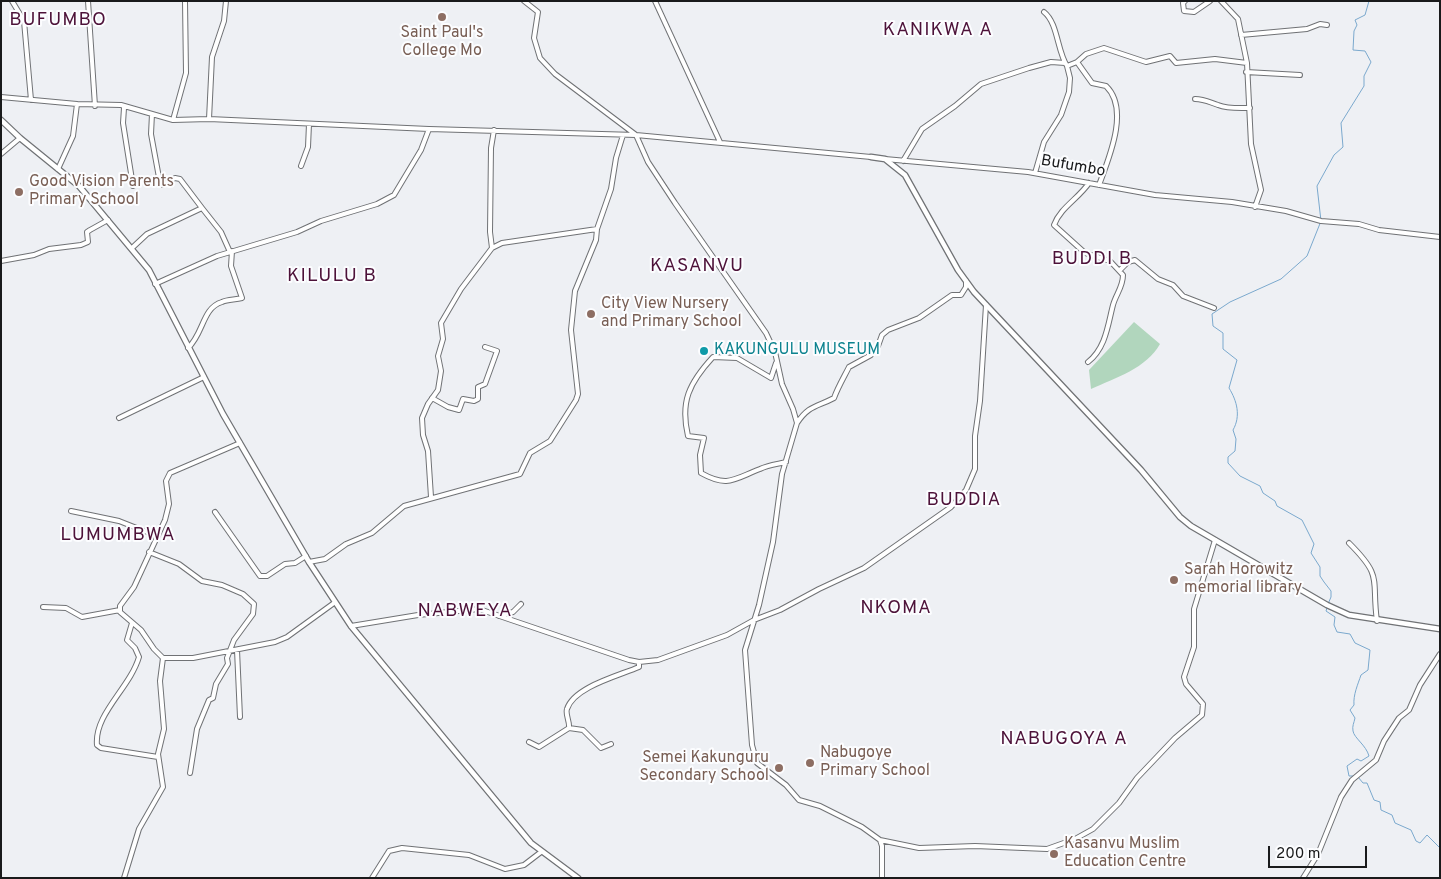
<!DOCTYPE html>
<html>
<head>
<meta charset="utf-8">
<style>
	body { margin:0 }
	#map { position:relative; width:1441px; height:879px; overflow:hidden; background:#eef0f4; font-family:Overpass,sans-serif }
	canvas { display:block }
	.frame { position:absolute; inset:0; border:2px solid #191a1b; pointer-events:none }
	.scale { position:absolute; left:1268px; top:846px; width:99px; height:22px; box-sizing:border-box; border:2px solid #191a1b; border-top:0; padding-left:6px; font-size:15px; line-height:18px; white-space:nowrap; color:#191a1b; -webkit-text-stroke:4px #fcfdff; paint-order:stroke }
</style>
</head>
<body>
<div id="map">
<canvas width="1441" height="879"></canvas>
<div class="frame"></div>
<div class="scale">200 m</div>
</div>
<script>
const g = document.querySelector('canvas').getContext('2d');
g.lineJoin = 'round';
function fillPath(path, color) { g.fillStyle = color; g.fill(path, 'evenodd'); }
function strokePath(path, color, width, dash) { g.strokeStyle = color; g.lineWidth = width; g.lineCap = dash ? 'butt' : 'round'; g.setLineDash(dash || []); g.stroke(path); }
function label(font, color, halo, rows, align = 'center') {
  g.font = font + ' Overpass,sans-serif'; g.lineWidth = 4; g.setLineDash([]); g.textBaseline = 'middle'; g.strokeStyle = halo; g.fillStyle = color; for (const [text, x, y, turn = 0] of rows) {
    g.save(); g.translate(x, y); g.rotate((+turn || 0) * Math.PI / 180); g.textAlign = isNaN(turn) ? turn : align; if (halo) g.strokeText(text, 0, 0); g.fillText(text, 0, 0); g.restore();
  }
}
fillPath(new Path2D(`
	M1134,322l26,22c-13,24 -45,34 -69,45l-2,-19z`), '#b1d6bd');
strokePath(new Path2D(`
	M1328,604l3,-7v-6l-7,-9 -4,-6v-9l-9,-14 3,-9 -12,-24 -25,-14 -2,-5 -12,-8 -3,-7 -20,-10 -12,-13v-6l7,-6 1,-12 -3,-9c8,-14 4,-29 -4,-42l8,-28 -14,-11v-16l-10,-7 -1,-12 18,-12 51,-23 26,-23 14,-35 -4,-35 17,-31 9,-8 -2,-24 23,-37v-10l7,-14 -6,-11 -12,-1 1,-19 3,-6 -2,-5 10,-5 4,-14
	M1327,608l-1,3 9,6 -1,8 3,7 13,2 5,9 15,7 -2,20 -7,5c-3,9 -8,20 -7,30l-4,5 5,8c-1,5 -3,8 -2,13 1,7 13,14 16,25l-8,5 -4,-2 -10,7 2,10h5
	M1358,777l5,6h4l7,17 6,2 1,8 11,5 3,8 16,7 5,11 4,2 7,-8 13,13`), '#7aa8cd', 1);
const minor = new Path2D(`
	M12,1l12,20 7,79
	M88,1l7,105
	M524,1l14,11 -4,26 6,20 15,16 81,61 12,27 27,41 91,130 9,19 7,32 11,25 4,14 -15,51 -9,68 -14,63 -14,45 7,95 5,18 29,22 13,15 21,6 42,21 18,13 39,8 56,-2 72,3 28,-10 18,-10 26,-26 18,-25 38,-40 27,-23 1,-11 -17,-20 -2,-7 10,-30v-38l21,-69
	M655,1l65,141
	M1185,1l-2,2 1,8 10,1 16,-11
	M1221,1l17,18 9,44 4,81 10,46 -6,17
	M1044,12c14,11 13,39 23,54l10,-4 15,21 14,3c24,23 3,72 -7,99
	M1241,35l66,-6 13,-5 7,1
	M1077,62l9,-8 18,-6 42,14 24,-6 6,7 39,-4 32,4
	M1246,72l54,3
	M1,97l76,7 44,1 52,15 36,-1 220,10 207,6 235,22
	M1195,99c9,0 14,3 23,6 10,4 21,3 32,3
	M124,108l-1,15 10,63
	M152,114l-1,20 9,49 3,2 12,-7 5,1 22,29
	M209,119l3,-62 12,-36 2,-20
	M173,120l13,-47 -1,-72
	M1,154l19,-16
	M885,159l143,13 127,23 77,7 54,9 35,10 38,3 20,6 61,7
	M903,161l19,-32 33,-23 26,-22 48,-16 22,-6 14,1
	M301,166l7,-19 1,-23
	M58,169l15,-33 4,-32
	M1035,173l9,-31 17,-27 8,-23 1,-14 -3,-12
	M132,248l15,-14 55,-26 19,24 9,20
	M492,248l-2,-16 1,-84 3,-18
	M1,261l33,-6 15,-6 32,-4 7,-3 -1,-10 3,-2 18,-10
	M1120,270l8,-8 7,-2 23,19 15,6 10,11 31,12
	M155,284l62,-28 80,-24 24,-11 56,-17 17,-9 27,-45 8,-21
	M188,348c16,-15 14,-40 34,-46 6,-3 13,-2 20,-4l-11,-32 1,-15
	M1088,362c18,-14 20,-38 25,-57 3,-11 10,-18 10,-30l-13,-14 -25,-8 -31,-28c6,-17 25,-27 35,-42
	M776,363l-5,15 -34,-20 -24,-1c-24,26 -33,45 -25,79l16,2 -4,17 1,18c27,15 33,6 59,-4 8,-4 18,-5 26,-7
	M432,398l16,9 11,3 4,-11 11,2 4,-2v-12l7,-3 12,-33 -12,-4
	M119,418l85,-41
	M797,423c12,-18 20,-16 37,-25 4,-11 10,-21 15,-31l22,-12 7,-9 4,-11 6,-5 31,-12 33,-23h9l5,-8v-6
	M431,497l-3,-46 -5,-16 -1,-17 6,-14 10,-14 3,-19 -3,-15 5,-17 -2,-16 20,-34 31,-41 10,-5 95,-14
	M71,511l48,10 38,15
	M215,512l45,64h7l18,-12 10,-1 11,-7
	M1349,543c35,35 22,35 28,78
	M149,552l30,12 23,17 20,4 21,9 11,10 -1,10 -19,26 -7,18 1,6 -12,20 -3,14 -4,2 -12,29 -7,44
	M309,562l16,-3 21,-15 26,-11 32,-27 116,-32 10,-21 20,-12 26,-41 2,-6 -7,-64 4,-39 21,-51 1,-11 14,-40 5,-31 7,-23
	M43,607l23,1 16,9 38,-7
	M499,616l14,-4 8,-8
	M132,623l-5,17 8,8 4,9c-9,31 -45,57 -42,88l4,3 57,9
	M351,626l67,-11 61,-6 150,51 10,2 19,-2 69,-25 27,-15 26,-10 39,-21 45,-21 87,-61 15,-17 9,-21v-33l5,-35 6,-96
	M237,650l3,67
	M163,658l-9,-9 -13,-19 -21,-18v-6l14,-19 31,-67 4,-16 -3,-23 4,-8 70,-30
	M529,742l10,5 30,-19
	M611,744l-10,4 -18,-18 -14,-2c1,-6 -4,-14 -2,-19 7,-22 51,-33 72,-42v-5
	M880,840l2,6v32
	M124,878l15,-49 24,-42 -5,-33 6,-25 -4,-48 3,-23h30l82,-16 12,-5 47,-34
	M372,878l17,-27 13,-3 67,7 36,14 19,-4 17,-13
	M1303,878l15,-24 23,-57 11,-17 24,-20 8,-19 15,-23 10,-8 11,-25 20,-31`);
const tertiary = new Path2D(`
	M1,120l19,18 59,48 70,84 74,144 86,148 42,64 180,217 47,35
	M871,157l14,2 20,16 53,95 16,22 167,178 39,47 11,9 136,79 22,10 91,14`);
strokePath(minor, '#707275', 6);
strokePath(tertiary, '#707275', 7);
strokePath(minor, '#fff', 4);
strokePath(tertiary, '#fff', 4.5);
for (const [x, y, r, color] of [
	[442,17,5,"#8d6e63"],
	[19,192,5,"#8d6e63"],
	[591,314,5,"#8d6e63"],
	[704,351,5,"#0f9aa8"],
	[1174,580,5,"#8d6e63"],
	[810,763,5,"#8d6e63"],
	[779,768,5,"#8d6e63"],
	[1054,854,5,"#8d6e63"]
]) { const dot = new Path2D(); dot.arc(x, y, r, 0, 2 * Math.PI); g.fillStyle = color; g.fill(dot); strokePath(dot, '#fcfdff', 2); }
label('16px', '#785e54', '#fcfdff', [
	["Saint Paul's",442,34,"center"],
	["College Mo",442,52,"center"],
	["Good Vision Parents",29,183],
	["Primary School",29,201],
	["City View Nursery",601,305],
	["and Primary School",601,323],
	["Sarah Horowitz",1184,571],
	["memorial library",1184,589],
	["Nabugoye",820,754],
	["Primary School",820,772],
	["Semei Kakunguru",769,759,"right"],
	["Secondary School",769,777,"right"],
	["Kasanvu Muslim",1064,845],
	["Education Centre",1064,863]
], 'left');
label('16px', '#191a1b', '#fcfdff', [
	["Bufumbo",1073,167,10]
]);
label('16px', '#0d838f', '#fcfdff', [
	["KAKUNGULU MUSEUM",714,351]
], 'left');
g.letterSpacing = '1px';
label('19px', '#4d1239', '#fcfdff', [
	["BUFUMBO",58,21],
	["KANIKWA A",938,31],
	["BUDDI B",1092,260],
	["KASANVU",697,267],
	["KILULU B",332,277],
	["BUDDIA",964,501],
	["LUMUMBWA",118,536],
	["NKOMA",896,609],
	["NABWEYA",465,612],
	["NABUGOYA A",1064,740]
]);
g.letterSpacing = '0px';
</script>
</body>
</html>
